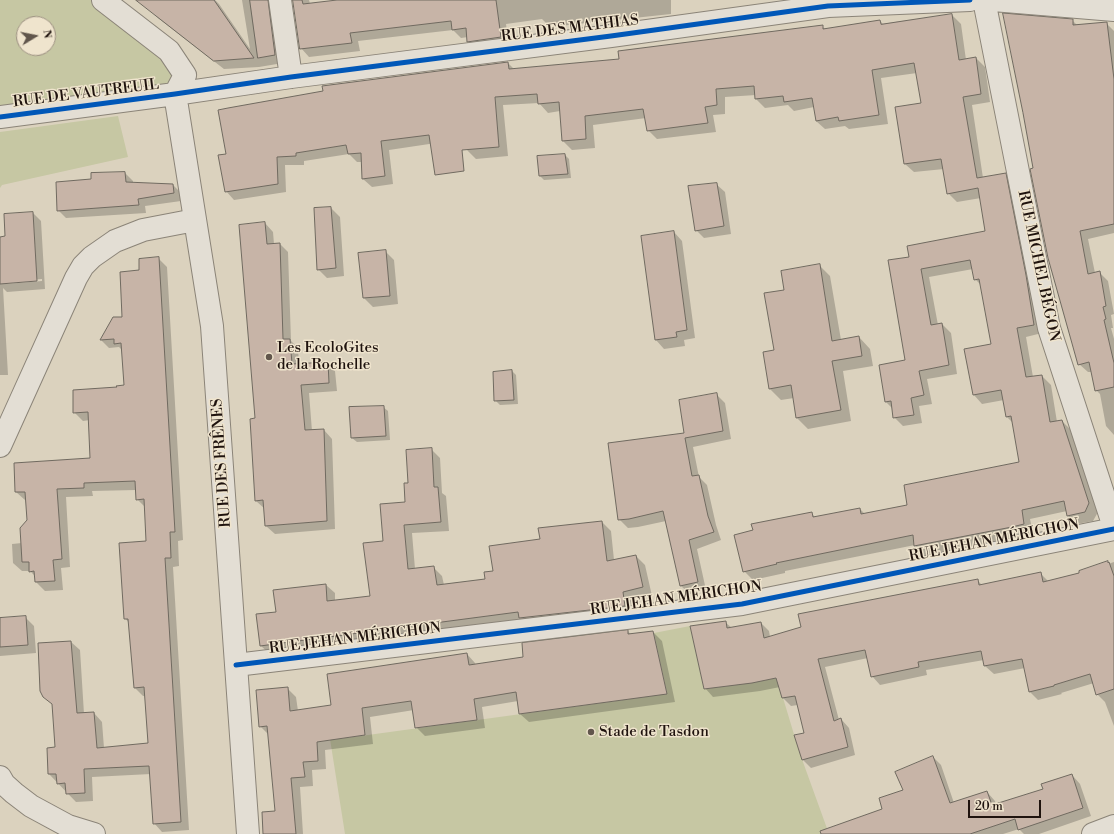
<!DOCTYPE html>
<html>
<head>
<meta charset="utf-8">
<style>
	body { margin:0 }
	#map { position:relative; width:1114px; height:834px; overflow:hidden; background:#dbd2be; font-family:"Libre Bodoni",serif }
	canvas { display:block }
	.north { position:absolute; left:16px; top:16px; width:40px; height:40px; box-sizing:border-box; background:#efe4cd; border:1px solid #9c9081; border-radius:50%; rotate:80deg; font-size:11px; font-weight:700; line-height:16px; text-align:center; color:#1f130e }
	.north::after { content:''; display:block; margin:auto; width:14px; height:18px; background:#61564c; clip-path:polygon(50% 0,100% 100%,50% 72%,0 100%) }
	.scale { position:absolute; left:968px; top:800px; width:73px; height:18px; box-sizing:border-box; border:2px solid #1f130e; border-top:0; padding-left:5px; font-size:12px; line-height:14px; white-space:nowrap; color:#1f130e; -webkit-text-stroke:3px #efe4cd; paint-order:stroke }
</style>
</head>
<body>
<div id="map">
<canvas width="1114" height="834"></canvas>
<div class="north">N</div>
<div class="scale">20 m</div>
</div>
<script>
const g = document.querySelector('canvas').getContext('2d');
g.lineJoin = 'round';
function fillPath(path, color) { g.fillStyle = color; g.fill(path, 'evenodd'); }
function strokePath(path, color, width, dash) { g.strokeStyle = color; g.lineWidth = width; g.lineCap = dash ? 'butt' : 'round'; g.setLineDash(dash || []); g.stroke(path); }
function label(font, color, halo, rows, align = 'center') {
  g.font = font + ' "Libre Bodoni",serif'; g.lineWidth = 3; g.setLineDash([]); g.textBaseline = 'middle'; g.strokeStyle = halo; g.fillStyle = color; for (const [text, x, y, turn = 0] of rows) {
    g.save(); g.translate(x, y); g.rotate((+turn || 0) * Math.PI / 180); g.textAlign = isNaN(turn) ? turn : align; if (halo) g.strokeText(text, 0, 0); g.fillText(text, 0, 0); g.restore();
  }
}
fillPath(new Path2D(`
	M0,0h103l66,51 6,43 -175,23zM24,24h24v24h-24z
	M118,116l10,41 -126,28 -2,3v-56z
	M690,626l14,63 51,-7 22,-4 22,73 30,83h-484l-15,-95 16,-1 270,-37 51,-8 -13,-60z`), '#c6c7a3');
fillPath(new Path2D(`
	M157,0h58l4,4 31,45 -8,-49h38l3,63 -24,4 -35,2 -66,-51 -8,-9z
	M294,0h15l1,4 35,-4h326v14l-121,13 -8,-8 -36,5 3,22 -32,4 -9,-9v-4l-7,1 -8,-8 -95,11 2,10 -51,6 -8,-9z
	M952,15l9,9 5,36 10,-2 9,9 5,35 -18,3 11,73 22,-4 9,9 28,150 -16,4 7,40 9,-1 9,9 6,37 5,-1 9,9 27,82 -5,9 -17,3 -9,-9v-4l-37,8 3,14 -109,22 -9,-10 -130,26v2l-32,7 -9,-9 67,-58 5,5 44,-9 5,5 43,-8 112,-44 -7,-39 -6,-6 -3,-17 -22,4 -8,-9 18,-50 -10,-59 -7,-7 -2,-10 -44,8 9,48 4,-1 9,9 6,41 -30,5 5,25 -13,2 3,17 -19,3 -9,-9 -1,-8 -7,-7 20,-41 4,-103 76,-26 -5,-34 -24,4 -9,-9 -4,-24 -30,3 -9,-8 17,-60 -5,-31 -36,5 7,46 -39,5 -4,-3 -20,3 -9,-8 -2,-14 -20,4 -6,-6 -23,3 -9,-9v-4l-31,2v17l-12,1 3,17 -59,7 -9,-9 -2,-12 -53,7 2,23 -23,2 -9,-9 -3,-30 -12,2 -9,-10 -36,2 5,51 -32,3 -9,-9 -10,-81 51,-6 6,6 107,-9 201,-34 4,4 54,-9 4,4z
	M1072,20l5,5 29,-2 8,8v202l-26,6 7,34 4,-1 9,9 6,33 -3,1 2,13h-2l3,11v96l-8,-9 -6,-32 -4,-4 -4,-18h-4l-9,-8 -45,-195z
	M420,74l16,69 -47,7 4,34 -21,3 -9,-8v-17h-6l-8,-8 -45,7v4h-19l1,27 -52,8 -8,-9 1,-36z
	M565,155l4,4 2,19 -27,2 -4,-4 -2,-19z
	M125,173l8,8v2l40,2 8,8v8l-36,5 1,7 -80,5 -8,-8 34,-30z
	M716,184l9,8 6,42 -27,4 -8,-8z
	M331,208l9,9 4,59 -17,2 -9,-9z
	M33,213l8,8 4,68 -38,3 -4,-4 5,87h-8v-137l6,-1zM42,279v2l-36,3v-2z
	M265,223l8,9 1,12h6l8,8 3,89 7,7 1,16 28,-1 8,8 2,20 -28,2 3,38 12,-1 8,9 3,90 -60,5 -9,-8 -1,-17 -9,-8v-82z
	M674,232l8,9 13,97 -11,2 1,6 -21,3 -8,-9 -14,-103z
	M385,251l9,9 4,44 -25,3 -9,-9z
	M158,258l9,9 16,273 -5,1 1,25 -6,1 16,263 -27,2 -8,-9 -3,-49 -59,3 1,24 -17,1 -27,-28 7,-26 -3,-43 -9,-9 27,-54 9,8 4,64 10,-1 8,9 2,26 45,-4 -3,-48h-3l-8,-8 -6,-65 -4,-5 23,-76 -2,-34 -9,-9 -1,-9 -44,1 1,5 -27,1 4,70 -9,1 2,22 -18,1 -9,-9v-5l-6,-6h-8l-9,-8 -1,-19 10,-1 6,-23 -2,-20h-1l-9,-8 75,-33 -1,-39 -7,1 -9,-9 44,-24 7,-2 -2,-35 -4,-4 -10,1 -8,-8 22,-22 18,-47z
	M819,265l11,11 11,64 18,-3 11,12 3,17 -30,5 8,50 -43,8 -11,-11 -3,-20 -13,2 -11,-11 15,-99z
	M512,371l4,4 2,29 -18,1 -5,-5z
	M716,394l9,9 6,36 -38,8 6,30 8,8 9,40 5,15 -24,9 9,41 -16,4 -9,-8 -15,-65 -28,6 -10,1 -9,-9z
	M383,407l5,4 2,29 -33,2 -5,-4z
	M431,449l9,9 2,35 4,3 3,35 -37,2 3,36 18,-2 9,9 2,9 42,-5 9,-8 107,-50 9,9 3,29 22,-4 9,9 7,31 -21,4 2,14 -363,40 -9,-8 16,-34 49,-27 9,8v8l36,-4 13,-55 22,-39 3,-20z
	M1114,562v164l-9,-24 -8,-8 -3,-11 -33,10 1,1 -24,6 -8,-8 -5,-24 -31,6 -9,-8 -1,-6 -58,10 1,5 -47,10 -8,-9 -4,-18 -43,9 14,53 2,-1 8,9 6,27 -44,13 -8,-8 -8,-24 10,-3 -7,-28 -7,1 -8,-8 -3,-11 -20,4 -47,6 -8,-9 20,-66 7,6 29,-5 8,8 1,6 207,-57 5,5 59,-11 8,8 31,-9z
	M25,617l9,9 2,27 -36,3v-37z
	M628,631l3,4 22,-3 9,9 13,61 -146,20 -9,-8 -2,-13 -36,6 3,21 -60,8 -9,-9 -2,-17 -44,7 3,27 -48,6 1,19 -14,1 1,16 -13,1 3,47h-39l12,-22 -7,-77 -9,-9 27,-38 9,9 2,14 34,-5 135,-52 8,9 1,2 49,-7z
	M933,757l8,8 13,38 33,-11 8,9 1,4 48,-16 28,-14 8,9 11,32 -52,18h-15l-5,-5 -16,5h-158l39,-24 20,-19z`), '#0003');
const building = new Path2D(`
	M136,0h78l40,58 -40,3z
	M250,0h18l7,55 -17,3z
	M293,0h9l1,4 34,-4h159l5,37 -34,5 -1,-14 -14,2 -1,-9 -101,12 2,10 -52,6z
	M1003,13l70,6v6l34,-3 7,57v145l-34,7 8,43 12,-3 6,35 -3,1 3,12 -2,1 10,43v24l-19,4 -6,-29 -11,3 -5,-18 -25,-89 -18,-89 3,-1 -10,-55z
	M952,14l7,46 17,-3 5,37 -18,3 14,81 29,-5 20,102 8,50 -17,3 9,49 16,-2 8,47 12,-2 27,83 -4,9 -18,4 -3,-15 -42,9 2,14 -12,3 -98,19 -1,-11 -137,28 1,1 -34,8 -9,-37 19,-5 -2,-6 61,-12 1,5 47,-9 1,6 46,-9 -3,-20 115,-23 -8,-46 -5,1 -5,-27 -28,5 -9,-46 27,-5 -12,-65 -5,1 -4,-20 -49,9 10,56 11,-2 7,42 -30,6 5,24 -13,3 3,17 -21,3 -2,-17 -6,1 -6,-37 26,-5 -17,-100 21,-3 -2,-11 78,-15 -7,-43 -31,6 -6,-35 -37,5 -9,-57 26,-4 -7,-40 -42,7 7,45 -40,6 -1,-4 -22,4 -4,-23 -28,4 -1,-6 -28,3 -1,-13 -38,3 1,16 -12,2 3,16 -61,8 -4,-22 -58,7 1,23 -24,2 -3,-39 -21,2 -1,-10 -42,3 4,50 -37,3 2,21 -29,4 -6,-40 -48,6 4,35 -23,3 -1,-26 -13,1 -2,-9 -50,8v3l-19,1 1,27 -53,8 -7,-37 8,-1 -8,-44 10,-2 95,-17 -1,-5 186,-24 1,7 110,-10 -1,-8 205,-26v4l57,-9 1,4z
	M565,154l3,20 -29,2 -2,-20z
	M125,172l1,10 47,2 1,9 -36,6 1,6 -82,6 -1,-29 35,-3v-6z
	M717,183l7,43 -29,5 -7,-45z
	M331,207l5,61 -19,2 -3,-62z
	M33,212l4,69 -37,3v-47l5,-1 -1,-22z
	M265,222l2,22 13,-1 3,96h7l2,25 36,-2 1,21 -28,2 4,45 19,-1 3,92 -62,5 -2,-26 -8,1 -5,-82 5,-1 -16,-193z
	M674,231l13,99 -11,2 1,5 -22,3 -14,-104z
	M386,250l4,46 -27,2 -5,-45z
	M159,257l16,275h-5l1,26h-6l16,264 -28,2 -4,-58 -65,3 1,24 -19,1 -1,-11 -8,1 -1,-10h-8l-1,-26 8,-1 -3,-43 -9,-7 -3,-6 -2,-48 33,-2 6,72 17,-1 3,36 51,-5 -4,-56 -10,1 -6,-69h-4l-5,-76 27,-2 -2,-42 -8,1 -1,-19 -51,2v5l-27,1 5,70 -9,1 2,21 -20,1 -1,-11 -5,1v-10h-7l-2,-34 7,-8 -2,-28h-10l-1,-29 76,-5 -2,-46 -15,1v-23l44,-3 -1,-1 8,-1 -3,-42 -7,1v-5l-14,1 13,-23h9l-2,-45 19,-2v-11z
	M820,264l12,77 27,-5 3,20 -30,5 9,49 -45,8 -5,-33 -22,4 -6,-37 11,-2 -10,-57 20,-3 -3,-19z
	M512,370l2,30 -20,1 -1,-29z
	M717,393l6,38 -38,7 7,38 7,-1 9,41 6,16 -25,8 9,42 -18,4 -17,-75 -34,8 -11,1 -10,-77 76,-10 -5,-33z
	M384,406l2,30 -35,2 -2,-31z
	M432,448l2,39h4l3,35 -37,3 4,44 26,-3 3,19 48,-6 -1,-7 9,-1 -4,-25 51,-7 -2,-11 64,-7 5,40 29,-6 7,32 -20,5 2,14 -106,12 -1,-6 -258,34 -4,-32 20,-2 -3,-22 53,-6 1,17 43,-5 -7,-53 20,-2 -3,-37 25,-2 -1,-19h4l-2,-33z
	M1108,561v2l1,-1 5,14v113l-18,6 -6,-21 -36,11v1l-25,6 -7,-33 -38,7 -3,-15 -63,11 1,5 -48,10 -6,-27 -47,9 16,62 7,-3 7,29 -46,13 -8,-25 10,-2 -9,-37 -13,2 -6,-20 -24,5 -48,6 -14,-63 36,-5 1,7 34,-6 3,16 37,-11 -3,-13 180,-35 1,6 62,-13 2,10 36,-9v-2z
	M26,616l2,29 -28,2v-29z
	M628,630v4l25,-3 14,63 -148,20 -3,-22 -42,7 3,21 -62,8 -4,-27 -49,7 3,27 -48,7 1,19 -15,1 2,15 -14,1 5,56h-33l-1,-22 13,-1 -8,-85 -8,1 -3,-37 32,-3 2,24 41,-6 -4,-31 140,-21 2,12 54,-8 -1,-14z
	M933,756l17,47 37,-12 5,14 51,-16 -2,-5 31,-10 11,34 -65,22 -3,-11 -45,15h-149l-1,-3 62,-22 -3,-11 24,-8 -8,-18z`);
fillPath(building, '#c7b4a7');
strokePath(building, '#706a60', 1);
const street = new Path2D(`
	M103,0l66,51 16,24 -10,19
	M280,0l11,77
	M984,0l65,328 65,199
	M993,0l121,10
	M175,94l37,232 36,508
	M0,117l175,-23 116,-17 320,-41 217,-30 142,-6
	M0,446l76,-168 7,-12 9,-9 23,-16 28,-11 52,-10
	M236,665l506,-61 372,-75
	M0,777l4,7 10,9 17,13 37,20 26,8
	M1093,834l21,-8`);
strokePath(street, '#8b8478', 24);
strokePath(street, '#e3ded4', 22);
strokePath(new Path2D(`
	M0,117l175,-23 116,-17 320,-41 217,-30 142,-6
	M236,665l506,-61 372,-75`), '#0057b8', 5);
for (const [x, y, r, color] of [
	[269,357,4,"#61564c"],
	[591,732,4,"#61564c"]
]) { const dot = new Path2D(); dot.arc(x, y, r, 0, 2 * Math.PI); g.fillStyle = color; g.fill(dot); strokePath(dot, '#efe4cd', 1.5); }
label('15px', '#1f130e', '#efe4cd', [
	["RUE DES MATHIAS",570,29,-7],
	["RUE DE VAUTREUIL",86,94,-7],
	["RUE MICHEL BÉGON",1038,266,78],
	["RUE DES FRÊNES",222,463,-94],
	["RUE JEHAN MÉRICHON",994,541,-11],
	["RUE JEHAN MÉRICHON",676,599,-8],
	["RUE JEHAN MÉRICHON",355,639,-7]
]);
label('15px', '#1f130e', '#efe4cd', [
	["Les EcoloGites",277,348],
	["de la Rochelle",277,365],
	["Stade de Tasdon",599,732]
], 'left');
</script>
</body>
</html>
